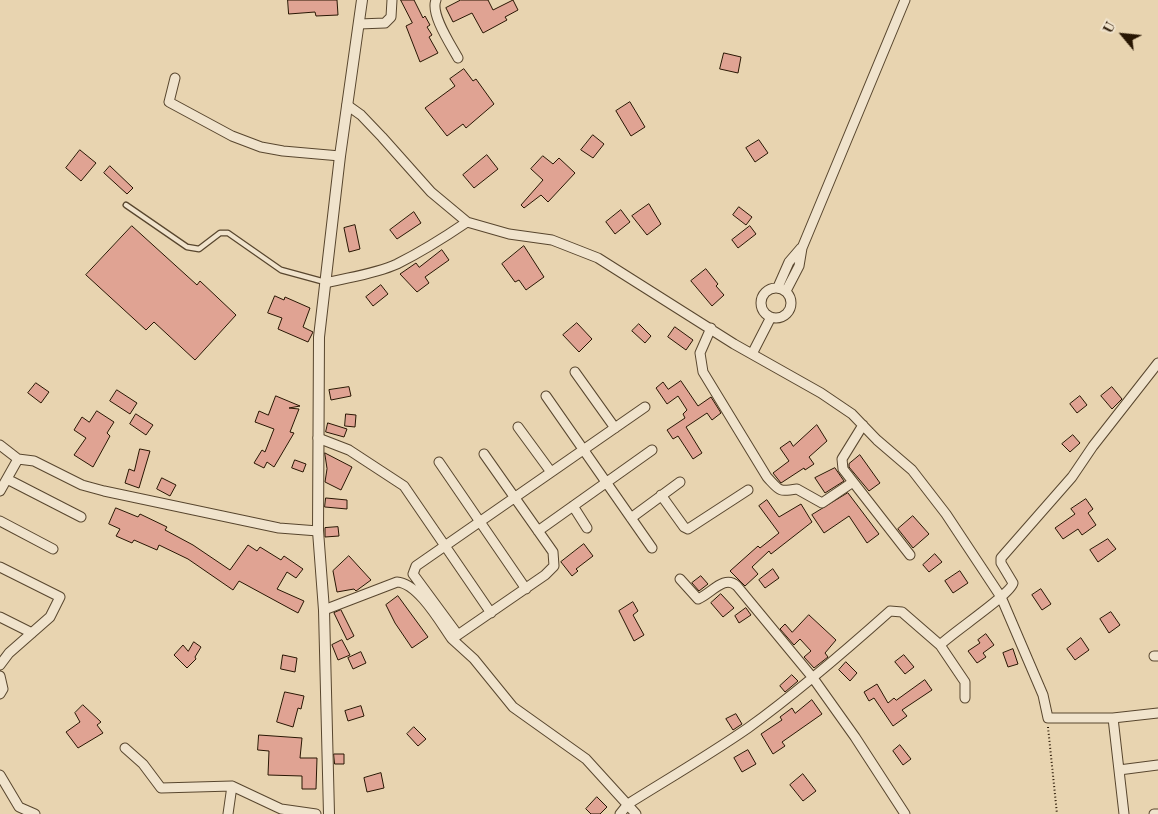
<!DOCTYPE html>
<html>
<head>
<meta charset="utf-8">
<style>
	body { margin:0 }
	#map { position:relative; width:1158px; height:814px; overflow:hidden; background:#e8d4b0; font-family:"Old Standard TT",serif }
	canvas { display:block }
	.north { position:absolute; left:1098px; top:10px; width:50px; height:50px; -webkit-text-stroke:4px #f0e3cc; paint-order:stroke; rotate:298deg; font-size:14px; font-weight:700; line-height:20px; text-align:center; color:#281603 }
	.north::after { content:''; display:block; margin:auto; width:18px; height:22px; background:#281603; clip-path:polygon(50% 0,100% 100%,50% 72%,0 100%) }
</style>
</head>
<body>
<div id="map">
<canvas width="1158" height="814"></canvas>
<div class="north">U</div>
</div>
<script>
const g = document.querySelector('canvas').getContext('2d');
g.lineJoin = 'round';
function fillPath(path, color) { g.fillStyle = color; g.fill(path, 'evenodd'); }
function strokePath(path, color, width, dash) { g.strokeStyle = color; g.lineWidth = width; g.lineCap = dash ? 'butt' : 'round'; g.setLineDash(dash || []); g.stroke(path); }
const building = new Path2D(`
	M288,0h49l1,15 -22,1 -1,-4 -26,2z
	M401,0h13l9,18 2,-2 5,9 -3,2 5,8 -3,2 9,16 -18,9 -14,-36 6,-3z
	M461,0h27l5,10 20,-10 5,10 -13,7 2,3 -24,13 -11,-20 -19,9 -7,-14z
	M724,53l17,4 -3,16 -18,-4z
	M464,69l9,12 3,-2 18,25 -28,24 -3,-4 -16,12 -22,-28 30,-22 -5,-7z
	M630,102l15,25 -14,9 -15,-25z
	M593,135l11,9 -11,14 -12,-8z
	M759,140l9,13 -13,9 -9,-14z
	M80,150l16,13 -15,18 -15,-13z
	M487,155l11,14 -24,19 -11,-13z
	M543,156l10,8 6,-6 16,15 -27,29 -7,-7 -17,13 -3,-3 22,-25 -12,-11z
	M110,166l23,22 -6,6 -23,-21z
	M649,204l12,20 -14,11 -15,-19z
	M739,207l13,10 -6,8 -13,-10z
	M621,210l9,12 -15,12 -9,-12z
	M414,212l7,11 -24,16 -7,-9z
	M355,225l5,24 -11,3 -5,-24z
	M132,226l65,59 3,-4 36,34 -41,45 -41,-38 -8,8 -60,-55z
	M750,226l6,8 -18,14 -6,-8z
	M524,246l20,31 -18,13 -7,-10 -4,2 -13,-18z
	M442,250l7,10 -24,17 4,6 -12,9 -17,-18 16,-11 3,4z
	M706,269l12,15 -2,2 8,9 -12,11 -21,-25z
	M381,285l7,9 -15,12 -7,-9z
	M275,296l9,4 1,-3 25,11 -7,19 10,5 -5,10 -30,-13 4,-11 -14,-5z
	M577,323l15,16 -13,13 -16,-17z
	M639,324l12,12 -6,7 -13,-12z
	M675,327l18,13 -7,10 -18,-13z
	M681,381l17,25 13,-9 10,16 -9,7 -5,-7 -21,14 16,26 -9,6 -15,-23 -5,3 -6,-9 18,-12 -2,-4 4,-4 -9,-14 -11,8 -11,-16 7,-6 5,7z
	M36,383l13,9 -8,11 -13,-10z
	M349,387l2,9 -20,4 -2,-10z
	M1112,387l10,12 -10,10 -11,-13z
	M117,390l20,13 -7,11 -20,-13z
	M276,396l24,10 -11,2 10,1 -9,23 4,1 -20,34 -7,-5 -3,6 -10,-5 8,-13 3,2 9,-23 -19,-7 4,-11 9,4z
	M1080,396l7,9 -10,8 -7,-9z
	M97,411l17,11 -7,11 3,3 -17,31 -19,-12 12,-17 -12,-8 8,-13 7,5z
	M136,414l17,11 -7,10 -16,-11z
	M346,414l10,1 -1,12 -10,-1z
	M328,423l19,6 -3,8 -18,-5z
	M817,425l10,16 -18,16 5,7 -9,6 -1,-2 -23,15 -8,-10 16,-12 -9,-13 10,-7 3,5z
	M1073,435l7,8 -10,9 -8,-8z
	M140,449l10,2 -11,37 -14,-5 4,-14 5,2z
	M325,453l27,14 -11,23 -16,-8 2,-13z
	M860,455l20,28 -11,8 -20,-24v-3z
	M295,460l11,4 -3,8 -11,-4z
	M835,468l9,13 -19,12 -10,-15z
	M162,478l14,7 -6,11 -13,-7z
	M848,493l31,41 -12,9 -18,-27 -25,17 -12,-18z
	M326,498l21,2v9l-22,-2z
	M1086,499l7,10 -5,4 8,12 -14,10 -4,-6 -15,10 -8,-11 20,-14 -4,-5z
	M767,500l12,17 22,-13 11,18 -41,32 -2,-3 -17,16 6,7 -13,12 -15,-15 28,-25 2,2 19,-15 -20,-27z
	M116,508l22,9 2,-3 27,13 -2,3 28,15 37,25 18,-25 9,6 3,-4 21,13 3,-4 19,13 -7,9 -9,-6 -10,17 27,12 -6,12 -59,-32 -6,9 -45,-31 -29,-14 -2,5 -23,-10 -2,3 -16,-7 4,-7 -11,-5z
	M913,516l16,18 -16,14 -15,-19z
	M338,527l1,9 -14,1v-9z
	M1108,539l8,10 -18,13 -8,-12z
	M584,544l9,12 -17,13 2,2 -6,5 -11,-14z
	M935,554l7,8 -13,10 -6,-7z
	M349,556l22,24 -15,11 -2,-2 -17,3 -4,-21z
	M773,569l6,9 -14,10 -6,-8z
	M960,571l8,12 -15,10 -8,-12z
	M701,576l7,8 -9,7 -7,-8z
	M1041,589l10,15 -9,6 -10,-15z
	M721,594l13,14 -11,9 -12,-14z
	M398,596l30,41 -16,11 -17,-25 -9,-18z
	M633,602l5,9 -5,4 11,20 -10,6 -15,-30z
	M746,608l5,7 -12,8 -4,-7z
	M341,610l13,26 -7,4 -13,-27z
	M1111,612l9,13 -11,8 -9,-14z
	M809,615l27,25 -11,13 3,4 -14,11 -10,-11 7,-6 -11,-12 -6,6 -14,-16 5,-5 7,8z
	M986,634l8,11 -11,8 3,4 -9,6 -9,-12 12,-8 -2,-3z
	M1081,638l8,12 -14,10 -8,-11z
	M342,640l8,15 -12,5 -6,-15z
	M194,642l7,5 -6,10 1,2 -9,9 -13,-13 9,-10 5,6z
	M1013,649l5,15 -10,3 -5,-14z
	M361,652l5,11 -13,6 -5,-11z
	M283,655l14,3 -2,14 -14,-3z
	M904,655l10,12 -9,7 -10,-12z
	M846,662l11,11 -7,8 -11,-11z
	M792,675l6,6 -13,11 -5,-6z
	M925,680l7,10 -30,20 5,6 -14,10 -19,-28 -5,3 -5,-9 13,-8 11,19 6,-5 2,2z
	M285,692l19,4 -3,13 -3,-1 -5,19 -16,-5z
	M812,700l10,14 -40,28 3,4 -12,8 -12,-20 21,-14 -2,-3 12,-9 3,5z
	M83,705l18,17 -4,3 6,8 -25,15 -12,-16 14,-10 -5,-9z
	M361,706l3,10 -16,5 -3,-10z
	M736,714l6,10 -9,6 -7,-11z
	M414,727l12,12 -8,7 -11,-12z
	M259,735l43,3 -2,20h17l-1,31h-14v-13l-34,-1 1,-24 -11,-1z
	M900,745l11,14 -8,6 -10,-14z
	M748,750l8,14 -14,8 -8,-14z
	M334,754h10v10h-9z
	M381,773l3,15 -17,4 -3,-14z
	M803,774l13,17 -13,10 -13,-16z
	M597,797l10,10 -7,7h-9l-5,-5z`);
fillPath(building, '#e0a393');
strokePath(building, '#281603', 1);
const service = new Path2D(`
	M126,205l61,42 12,2 21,-16h8l53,37 44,12`);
const minor = new Path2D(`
	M436,0c-6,14 15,45 22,58
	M359,24l26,-1 6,-6 1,-17
	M175,78l-6,24 63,34 29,11 22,4 57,5
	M347,105l14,10 21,22 49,55 36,30 42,12 43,6 46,18 136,86 87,49 31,21 25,26 35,30 34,44 55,83 42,98 5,23h65l45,-5
	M326,283c24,-6 49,-9 71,-19 24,-12 48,-27 70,-42
	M778,287l11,-25 12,-14
	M761 303a15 15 0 1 1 30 0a15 15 0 1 1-30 0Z
	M786,291l13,-25 3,-18 103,-248
	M711,328l-11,25 3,19 64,105c13,14 11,15 30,12l25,14 31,-21
	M752,354l19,-37
	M575,372l40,56
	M546,396l106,152
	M863,425l-21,34 1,10 67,86
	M518,427l33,45
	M318,438l31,12 55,36 87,127
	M0,445l18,14 16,2 48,24 22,6 175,37 39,3
	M439,462l87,127
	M7,479l74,38
	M0,491l18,-32
	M661,495l23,32 4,2 60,-39
	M573,506l14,22
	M631,518l49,-36
	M0,521l53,28
	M538,531l114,-81
	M0,567l60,30 -10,20 -41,36 -9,12
	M680,579l18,20c13,-5 26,-25 39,-13l76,92 42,59 50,77
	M324,610l73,-28c21,1 43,40 55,57l93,-64 9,-9 -1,-14 -69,-98
	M0,617l32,16
	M458,635l-45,-61 3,-8 229,-159
	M452,639l22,20 39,48 73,52 50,55
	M940,645l25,37v16
	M1154,656h4
	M0,676l3,13 -3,5
	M1113,718l11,96
	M125,748l18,16 18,24 71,-2 49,23 35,5
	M1119,770l39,-5
	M0,775l19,32 16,7
	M228,814l4,-28
	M620,814l8,-10c40,-25 81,-49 120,-76 50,-36 96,-76 142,-117l12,1 38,33c13,-13 71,-51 73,-62l-12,-20v-5l71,-81 21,-31 65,-83
	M1154,814h4`);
const tertiary = new Path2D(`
	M329,814l-5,-204 -6,-79 1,-194 21,-181 22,-156`);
strokePath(service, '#58462e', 7);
strokePath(minor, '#58462e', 11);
strokePath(tertiary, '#58462e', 12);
strokePath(new Path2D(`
	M1048,727l9,87`), '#281603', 2, [1, 2.5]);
strokePath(service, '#f0e3cc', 4.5);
strokePath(minor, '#f0e3cc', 9);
strokePath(tertiary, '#f0e3cc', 10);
</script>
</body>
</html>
